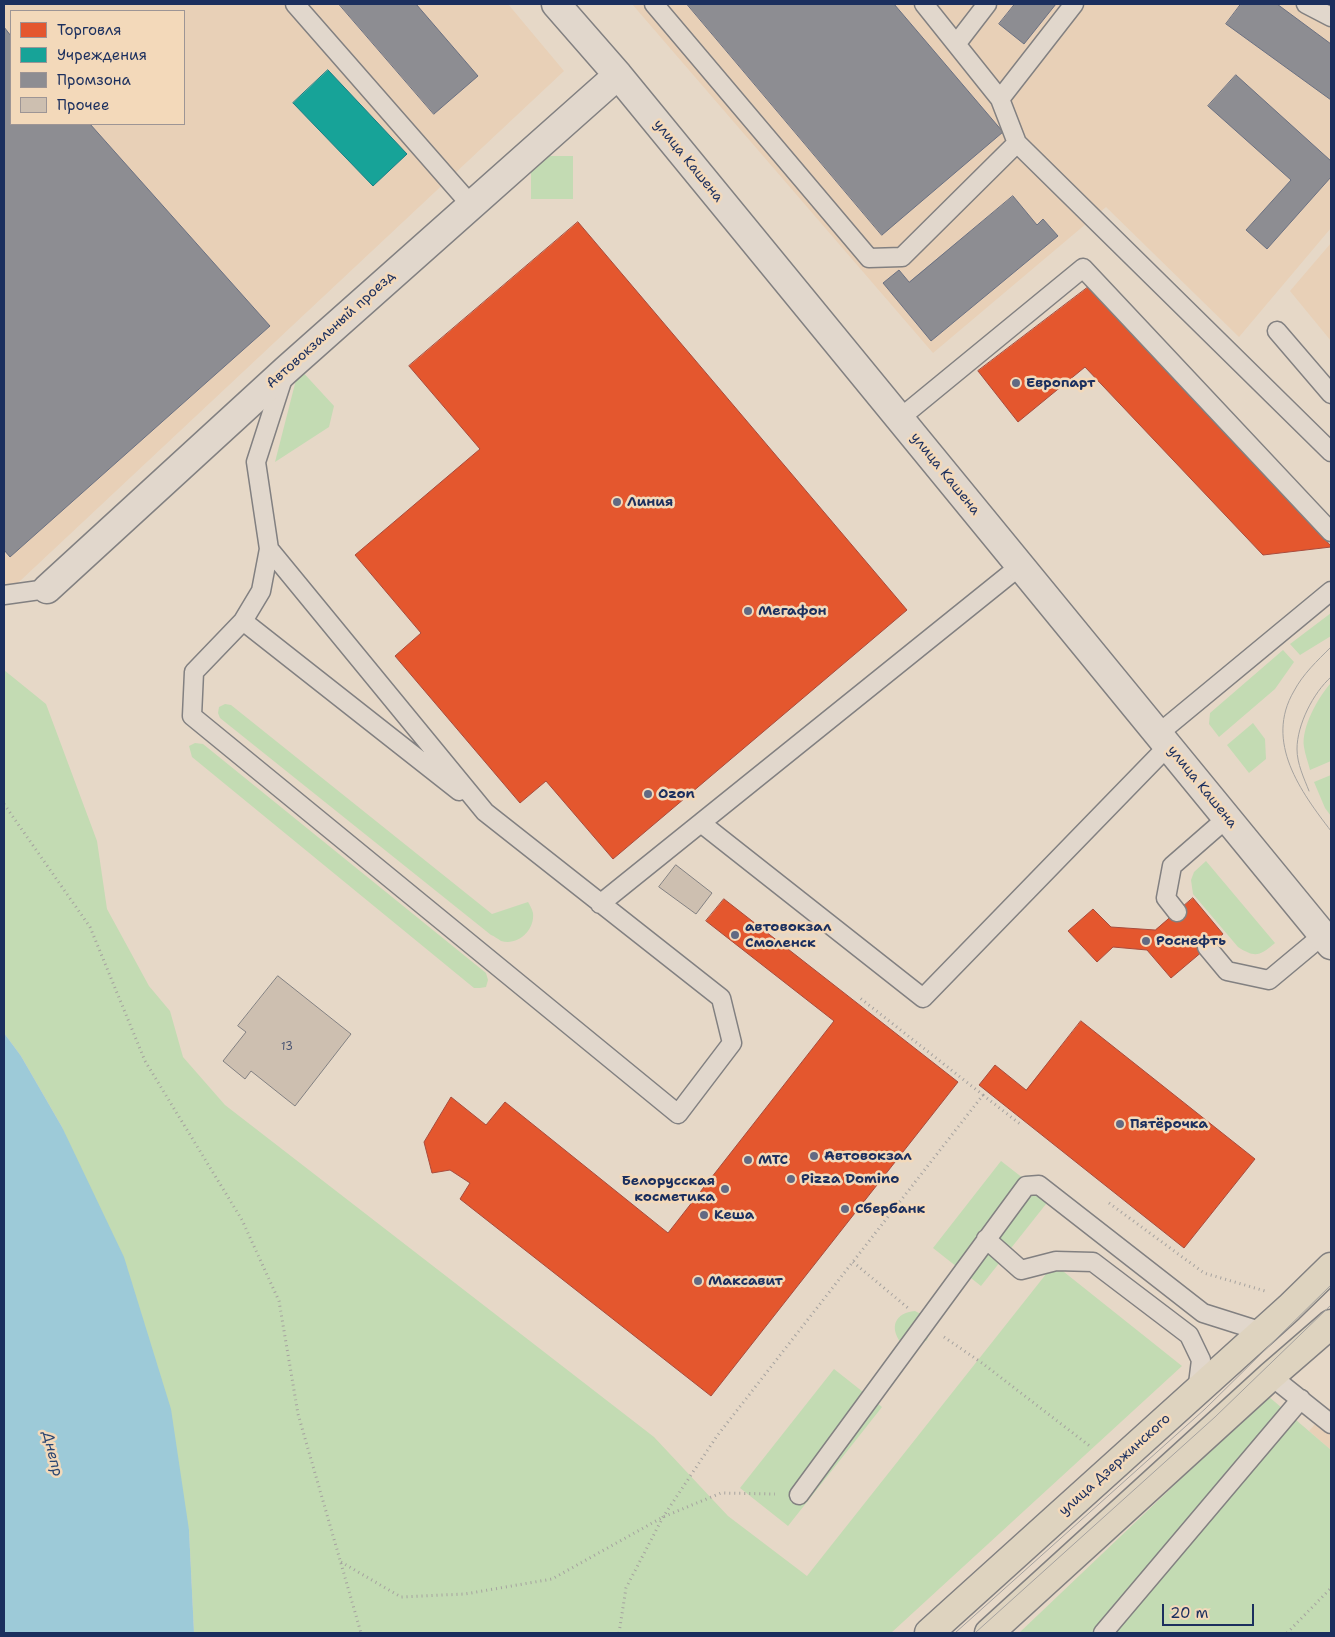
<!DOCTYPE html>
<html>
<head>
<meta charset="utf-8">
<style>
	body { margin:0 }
	#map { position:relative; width:1335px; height:1637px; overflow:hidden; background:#e6d8c7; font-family:"Shantell Sans",sans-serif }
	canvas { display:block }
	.frame { position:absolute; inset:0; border:5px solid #1b2f5e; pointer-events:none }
	.legend { position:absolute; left:10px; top:10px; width:175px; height:115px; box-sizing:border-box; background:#f3d9ba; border:1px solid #9d9595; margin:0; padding:6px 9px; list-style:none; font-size:15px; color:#1b2f5e }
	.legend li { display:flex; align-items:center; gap:10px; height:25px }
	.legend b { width:25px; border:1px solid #9d9595 }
	.scale { position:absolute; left:1162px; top:1604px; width:92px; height:22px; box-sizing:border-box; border:2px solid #1b2f5e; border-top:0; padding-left:6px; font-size:15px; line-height:18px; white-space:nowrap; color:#1b2f5e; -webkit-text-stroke:4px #f3d9ba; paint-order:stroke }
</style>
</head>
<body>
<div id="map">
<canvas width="1335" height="1637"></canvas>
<div class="frame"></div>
<ul class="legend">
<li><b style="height:14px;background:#e4572e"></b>Торговля</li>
<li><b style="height:14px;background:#17a398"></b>Учреждения</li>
<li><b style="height:14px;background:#8d8d92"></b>Промзона</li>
<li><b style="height:14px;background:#cdbfb0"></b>Прочее</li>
</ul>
<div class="scale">20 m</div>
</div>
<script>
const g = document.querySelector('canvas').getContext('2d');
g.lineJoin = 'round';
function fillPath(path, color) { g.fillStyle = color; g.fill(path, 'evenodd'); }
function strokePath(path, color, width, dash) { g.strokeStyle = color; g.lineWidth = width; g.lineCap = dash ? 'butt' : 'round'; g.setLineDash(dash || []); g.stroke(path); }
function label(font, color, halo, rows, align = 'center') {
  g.font = font + ' "Shantell Sans",sans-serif'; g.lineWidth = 5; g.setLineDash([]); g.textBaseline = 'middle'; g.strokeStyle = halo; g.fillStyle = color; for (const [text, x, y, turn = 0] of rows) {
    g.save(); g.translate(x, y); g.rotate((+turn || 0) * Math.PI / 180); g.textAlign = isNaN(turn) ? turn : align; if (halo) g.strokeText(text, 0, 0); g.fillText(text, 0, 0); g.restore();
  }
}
fillPath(new Path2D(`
	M4,4h504l56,67 -560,525zM11,11h173v113h-173z
	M632,4h699v224l-92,109 -133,-130 -173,146z
	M1331,243v98l-41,-50z
	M1331,1406v44l-22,-19z`), '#e8d0b7');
fillPath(new Path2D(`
	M531,156h42v43h-42z
	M299,368l35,38 -5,21 -54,35z
	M1331,613v23l-31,19 -10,-11z
	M1283,650l11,12 -19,27 -56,48 -10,-13 1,-11z
	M4,670l42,34 51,137 10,68 42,77 21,25 13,46 42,48 429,332 74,79 79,60 247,-312 128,102 -291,267h-697l-5,-103 -127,-403 -41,-71 -17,-23z
	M1331,683v78l-21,9c-2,-8 -5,-16 -6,-23 -3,-19 14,-50 27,-64z
	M225,704l6,1 261,209 36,-12c2,3 4,7 5,11 2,17 -15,33 -32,28 -3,-2 -7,-5 -10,-6l-271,-217 -2,-5 1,-6z
	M1253,723l12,16 1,20 -17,14 -22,-28z
	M195,743l8,1 283,229 2,7 -2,7 -6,1h-6l-282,-231 -3,-11z
	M1331,775v41l-6,-8 -11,-26z
	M1206,861l69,82c-15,13 -20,15 -37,4l-45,-53 -2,-14 3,-8z
	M1001,1161l49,38 -69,87 -48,-38z
	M915,1311l8,4 7,16 -3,9 -8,5 -18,-2c-12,-16 -6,-30 14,-32z
	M834,1369l48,38 -94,119 -48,-38z
	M1268,1396l63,54v183h-312z`), '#c3dbb3');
fillPath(new Path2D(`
	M4,1033l17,23 41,71 62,130 47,152 18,121 5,103h-190z`), '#9dcad8');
const shops = new Path2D(`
	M578,222l329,388 -294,249 -67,-78 -26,22 -125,-147 26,-23 -66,-78 125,-106 -71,-83z
	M1091,285l240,261v1l-68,8 -178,-188 -67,55 -40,-51z
	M1193,898l30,36 -52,44 -24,-28 -34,-3 -16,15 -29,-31 25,-22 18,18 44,3z
	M724,899l234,183 -247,314 -251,-197 10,-16 -20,-13 -18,3 -8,-31 27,-45 35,28 19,-23 163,131 166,-212 -128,-100z
	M1081,1021l174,138 -71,89 -205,-163 16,-20 31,25z`);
fillPath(shops, '#e4572e');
strokePath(shops, '#a84b3c', 1);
const public = new Path2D(`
	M328,70l79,84 -34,32 -80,-83z`);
fillPath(public, '#17a398');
strokePath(public, '#188087', 1);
const industry = new Path2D(`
	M339,4h77l62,72 -44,38z
	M687,4h207l109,128 -121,103z
	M1015,4h41l-32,40 -25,-20z
	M1241,4h36l54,40v56l-105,-76z
	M4,27l7,9v88h79l180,202 -260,231 -6,-7z
	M1236,75l95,86v16l-64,72 -21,-19 45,-50 -83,-74z
	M1013,196l24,29 6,-6 15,17 -127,105 -48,-58 16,-13 10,12z`);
fillPath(industry, '#8d8d92');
strokePath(industry, '#6b7182', 1);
const building = new Path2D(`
	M676,865l36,28 -16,21 -37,-27z
	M278,976l73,58 -56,72 -44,-35 -6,8 -22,-18 23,-29 -8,-6z`);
fillPath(building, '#cdbfb0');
strokePath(building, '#828081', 1);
const lane = new Path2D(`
	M295,4l176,201
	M654,4l215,254 33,-1 115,-114
	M924,4l76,95 17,44 314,309
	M1306,4l25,13
	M957,43l30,-39
	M1000,99l74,-95
	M1277,331l54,63
	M899,419l184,-151 248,264
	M269,549l216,263 236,186 11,45 -54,71 -486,-398 2,-44 49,-51 18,-30 8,-42 -13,-87 28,-87
	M4,595l43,-6
	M243,621l216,170
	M1158,734l173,-143
	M701,823l222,175 245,-252
	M600,904l420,-338
	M1177,912l-11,-14 6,-32 55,-48
	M1207,947l20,24 42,9 54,-45
	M986,1239l35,31 35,-9 37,1 96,73 12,25 -4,32
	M1271,1376l60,48
	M799,1495l227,-309 13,-1 164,128 60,19
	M1103,1633l198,-234`);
const street = new Path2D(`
	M556,4l62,71 713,870
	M47,589l239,-219 332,-295`);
const primary = new Path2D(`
	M929,1633l360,-325 42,-41
	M989,1633l282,-257 60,-52`);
strokePath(lane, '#828081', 21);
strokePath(street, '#828081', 31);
strokePath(primary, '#828081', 31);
strokePath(new Path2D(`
	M4,804l86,123 55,134 97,159 37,81 19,113 63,219
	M983,1095l37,29
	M1109,1203l95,70 61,18
	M853,1262l55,46
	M944,1337l38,26 109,84
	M341,1562l60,35 64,-3 87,-15 111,-62 58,-24 54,1
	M619,1633l7,-45 37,-71 54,-81 266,-341 -123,-97
	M1287,1633l44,-45`), '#a5a29f', 3, [1, 4]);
strokePath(lane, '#e1d7cc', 18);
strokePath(street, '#e1d7cc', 28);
strokePath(primary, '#ded3bf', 28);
strokePath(new Path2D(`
	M1331,647c-14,14 -28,27 -37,44 -30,51 7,101 37,140
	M1309,791c-5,-13 -12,-27 -12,-42 0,-24 16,-56 34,-72
	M955,1633l250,-224 126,-124
	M975,1633l240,-216 116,-112`), '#a5a29f', 1);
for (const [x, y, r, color] of [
	[1016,383,5,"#626a83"],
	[617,502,5,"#626a83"],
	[748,611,5,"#626a83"],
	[648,794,5,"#626a83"],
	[735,935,5,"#626a83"],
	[1146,941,5,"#626a83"],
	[1120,1124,5,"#626a83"],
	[814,1156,5,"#626a83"],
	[748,1160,5,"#626a83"],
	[791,1179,5,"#626a83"],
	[725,1189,5,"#626a83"],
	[845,1209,5,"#626a83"],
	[704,1215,5,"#626a83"],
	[698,1281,5,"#626a83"]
]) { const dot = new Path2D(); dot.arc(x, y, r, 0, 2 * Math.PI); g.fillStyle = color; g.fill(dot); strokePath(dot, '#f3d9ba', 2); }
label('11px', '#485372', null, [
	["13",287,1047]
]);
label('14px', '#1b2f5e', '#f3d9ba', [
	["улица Кашена",688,161,51],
	["Автовокзальный проезд",331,330,-42],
	["улица Кашена",945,474,51],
	["улица Кашена",1202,787,51],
	["улица Дзержинского",1115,1465,-42]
]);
label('bold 14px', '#1b2f5e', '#f3d9ba', [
	["Европарт",1026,383],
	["Линия",627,502],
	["Мегафон",758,611],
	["Ozon",658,794],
	["автовокзал",745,927],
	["Смоленск",745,943],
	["Роснефть",1156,941],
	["Пятёрочка",1130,1124],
	["Автовокзал",824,1156],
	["МТС",758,1160],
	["Pizza Domino",801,1179],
	["Белорусская",715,1181,"right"],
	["косметика",715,1197,"right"],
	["Сбербанк",855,1209],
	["Кеша",714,1215],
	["Максавит",708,1281]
], 'left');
label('italic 15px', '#2a4571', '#f3d9ba', [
	["Днепр",52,1454,76]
]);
</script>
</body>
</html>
